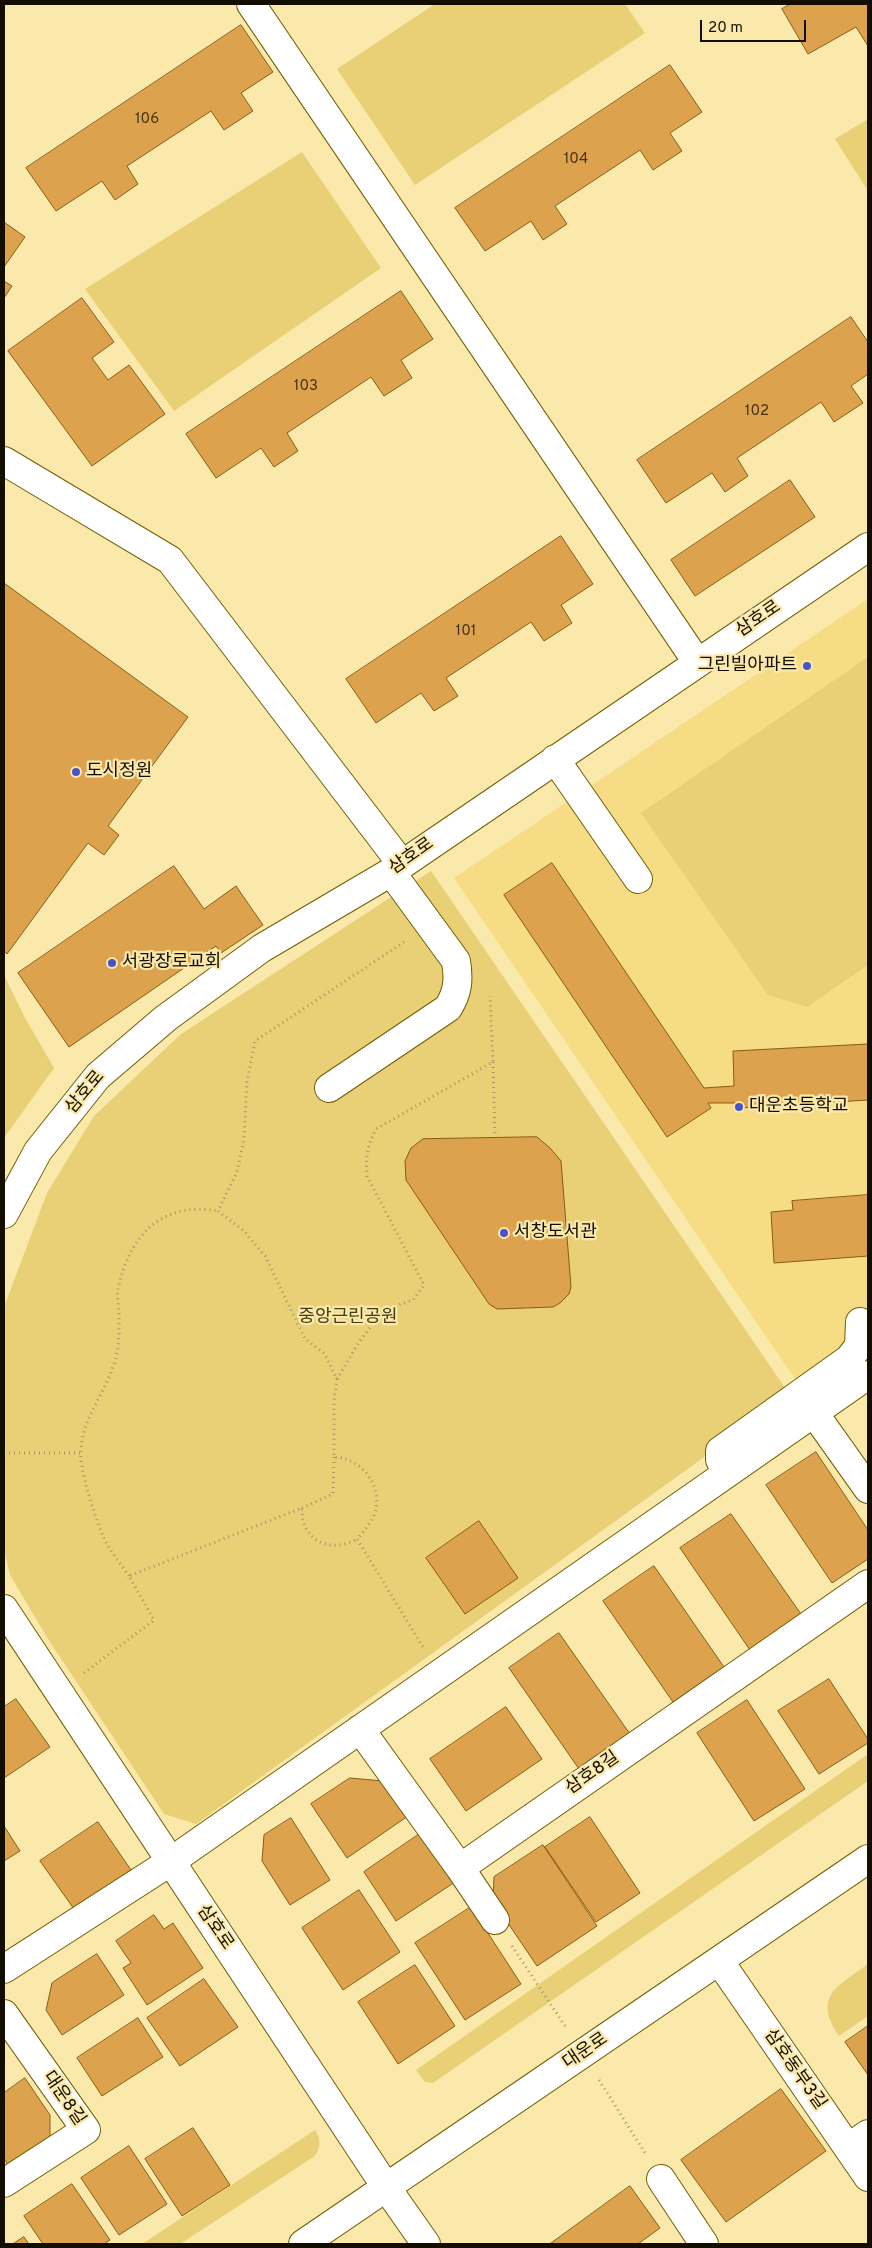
<!DOCTYPE html>
<html>
<head>
<meta charset="utf-8">
<style>
	body { margin:0 }
	#map { position:relative; width:872px; height:2248px; overflow:hidden; background:#fbe9ac; font-family:Overpass,sans-serif }
	canvas { display:block }
	.frame { position:absolute; inset:0; border:5px solid #140e00; pointer-events:none }
	.scale { position:absolute; left:700px; top:20px; width:106px; height:22px; box-sizing:border-box; border:2px solid #140e00; border-top:0; padding-left:6px; font-size:15px; line-height:18px; white-space:nowrap; color:#140e00; -webkit-text-stroke:4px #fbe9ac; paint-order:stroke }
</style>
</head>
<body>
<div id="map">
<canvas width="872" height="2248"></canvas>
<div class="frame"></div>
<div class="scale">20 m</div>
</div>
<script>
const g = document.querySelector('canvas').getContext('2d');
g.lineJoin = 'round';
function fillPath(path, color) { g.fillStyle = color; g.fill(path, 'evenodd'); }
function strokePath(path, color, width, dash) { g.strokeStyle = color; g.lineWidth = width; g.lineCap = dash ? 'butt' : 'round'; g.setLineDash(dash || []); g.stroke(path); }
function label(font, color, halo, rows, align = 'center') {
  g.font = font + ' Overpass,"Noto Sans KR",sans-serif'; g.lineWidth = 4.5; g.setLineDash([]); g.textBaseline = 'middle'; g.strokeStyle = halo; g.fillStyle = color; for (const [text, x, y, turn = 0] of rows) {
    g.save(); g.translate(x, y); g.rotate((+turn || 0) * Math.PI / 180); g.textAlign = isNaN(turn) ? turn : align; if (halo) g.strokeText(text, 0, 0); g.fillText(text, 0, 0); g.restore();
  }
}
fillPath(new Path2D(`
	M868,599v737l-71,46 -343,-504z`), '#f6dc85');
fillPath(new Path2D(`
	M435,4h190l20,29 -230,152 -78,-116z
	M868,119v72l-33,-52z
	M302,152l79,116 -207,143 -89,-122z
	M868,657v308l-61,42 -39,-12 -127,-182z
	M431,871l359,524 -594,429 -32,-10 -116,-175 -38,-64 -6,-25v-243l43,-114 47,-77 87,-82z
	M4,975l21,43 29,50 -50,70z
	M868,1754v27l-435,302 -8,-1 -9,-12z
	M868,1964v52l-29,20c-27,-40 -1,-50 29,-72z
	M315,2130c6,10 6,15 0,26l-135,88h-38z`), '#e9cf76');
const building = new Path2D(`
	M791,4h77v42l-12,-19 -48,27 -26,-45z
	M241,25l32,47 -32,21 12,18 -29,19 -13,-19 -84,55 11,18 -23,16 -13,-19 -46,30 -30,-43z
	M670,65l32,47 -32,21 12,18 -29,19 -13,-20 -85,56 12,18 -24,16 -12,-19 -46,30 -30,-43z
	M4,222l21,15 -21,30z
	M4,281l8,5 -8,12z
	M401,291l32,48 -32,21 11,18 -28,18 -13,-19 -84,56 11,18 -24,16 -13,-19 -45,30 -30,-44z
	M82,298l32,44 -22,16 16,22 21,-15 36,49 -73,52 -84,-115z
	M851,317l17,25v32l-17,12 12,17 -29,19 -13,-20 -84,56 11,18 -23,16 -13,-19 -46,30 -29,-43z
	M790,480l25,37 -120,79 -24,-36z
	M561,536l32,48 -32,21 11,18 -28,18 -13,-19 -85,56 12,18 -24,15 -13,-18 -45,30 -30,-44z
	M4,583l184,134 -80,109 11,9 -15,20 -16,-12 -81,111 -3,-3z
	M552,863l152,225 30,-2 -1,-35 135,-7v56l-128,8 -1,-5h-31l3,5 -44,29 -163,-242z
	M174,866l30,43 32,-23 27,39 -42,28 -5,-7 -147,101 -51,-74z
	M537,1137l13,11 11,13 10,126 -2,7 -9,9 -7,4 -56,2 -8,-5 -83,-124 -1,-19 6,-13 12,-9z
	M868,1195v61l-94,7 -3,-51 22,-2 -1,-9z
	M816,1452l52,78v29l-36,24 -66,-98z
	M731,1514l70,100 -51,36 -70,-102z
	M479,1521l39,57 -53,36 -39,-56z
	M654,1566l70,101 -51,35 -70,-101z
	M559,1633l71,101 -51,35 -70,-101z
	M829,1679l39,60v4l-49,31 -41,-63z
	M16,1699l34,48 -46,31v-71z
	M747,1700l58,89 -51,32 -57,-88z
	M506,1707l36,52 -76,52 -36,-52z
	M350,1778l33,3 25,35 -61,42 -36,-54z
	M590,1817l50,76 -44,29 -51,-75z
	M291,1818l39,62 -40,25 -28,-44 2,-26z
	M98,1822l33,48 -57,39 -34,-48z
	M4,1826l16,25 -16,10z
	M421,1833l34,49 -59,39 -32,-49z
	M543,1845l54,81 -60,40 -44,-65 1,-24z
	M359,1890l41,62 -57,38 -41,-62z
	M471,1907l50,77 -56,36 -50,-77z
	M154,1915l10,14 9,-6 30,45 -56,37 -24,-37 8,-5 -15,-22z
	M97,1954l27,41 -62,40 -16,-25 6,-27z
	M415,1965l40,61 -57,38 -40,-62z
	M204,1979l34,48 -58,39 -33,-48z
	M138,2018l25,39 -61,39 -25,-38z
	M868,2026v49l-23,-33z
	M25,2078l25,37v28l-39,26 -7,-10v-66z
	M781,2089l45,62 -100,71 -45,-62z
	M193,2128l37,57 -48,31 -37,-57z
	M129,2146l38,58 -48,31 -38,-57z
	M72,2184l38,56 -6,4h-61l-19,-28z
	M630,2186l30,42 -22,16h-88z
	M24,2237l5,7h-16z`);
fillPath(building, '#dda24d');
strokePath(building, '#885c14', 1);
const minor = new Path2D(`
	M251,4l446,658
	M4,461l166,99 231,303
	M555,759l83,120
	M329,1088l119,-80c10,-16 11,-28 8,-47l-65,-89
	M4,1214l34,-63 60,-75 68,-58 96,-70 129,-76 477,-325
	M814,1413l54,76
	M729,1472l-9,-12v-9l129,-92 10,-13 1,-24
	M4,1609l382,578 40,57
	M360,1729l100,139 408,-284
	M460,1868l35,52
	M720,1962l148,215
	M4,1969l166,-107 698,-487
	M4,2014l82,116 -82,53
	M848,2148l20,-14
	M661,2179l43,65
	M303,2244l565,-385`);
strokePath(minor, '#725d00', 30);
strokePath(new Path2D(`
	M404,942l-149,99 -8,41 -3,57 -7,33 -19,39 26,20 21,25 40,83 19,14 13,26 -3,22v56c28,1 49,29 41,56 -4,10 -11,18 -18,26l66,108
	M493,1062l2,74
	M337,1379l22,-37 25,-32 29,-10 11,-15 -57,-109c-2,-19 1,-31 9,-47l117,-67 -3,-66
	M4,1453h77
	M302,1508l31,-14 1,-37
	M129,1576c-8,-12 -19,-24 -25,-38 -7,-14 -20,-56 -22,-72 -7,-38 19,-65 31,-99 7,-18 6,-37 6,-56 -1,-7 -2,-15 -1,-22 11,-53 43,-88 100,-78
	M84,1673l70,-53 -25,-44 173,-68c-1,33 28,46 55,31
	M512,1946l53,80
	M599,2080l46,73`), '#a3966b', 3, [1, 4]);
strokePath(minor, '#fff', 28);
for (const [x, y, r, color] of [
	[807,666,5,"#4754c9"],
	[76,772,5,"#4754c9"],
	[112,963,5,"#4754c9"],
	[739,1107,5,"#4754c9"],
	[504,1233,5,"#4754c9"]
]) { const dot = new Path2D(); dot.arc(x, y, r, 0, 2 * Math.PI); g.fillStyle = color; g.fill(dot); strokePath(dot, '#fbe9ac', 2); }
label('15px', '#463313', null, [
	["106",147,120],
	["104",576,160],
	["103",306,387],
	["102",757,412],
	["101",466,632]
]);
label('18px', '#140e00', '#fbe9ac', [
	["삼호로",759,620,-34],
	["삼호로",412,857,-35],
	["삼호로",86,1093,-50],
	["삼호8길",593,1774,-35],
	["삼호로",214,1928,56],
	["대운로",586,2052,-34],
	["삼호동부3길",794,2070,55],
	["대운8길",63,2099,56]
]);
label('18px', '#140e00', '#fbe9ac', [
	["그린빌아파트",797,666,"right"],
	["도시정원",86,772],
	["서광장로교회",122,963],
	["대운초등학교",749,1107],
	["서창도서관",514,1233]
], 'left');
label('18px', '#473b10', '#fbe9ac', [
	["중앙근린공원",348,1318]
]);
</script>
</body>
</html>
